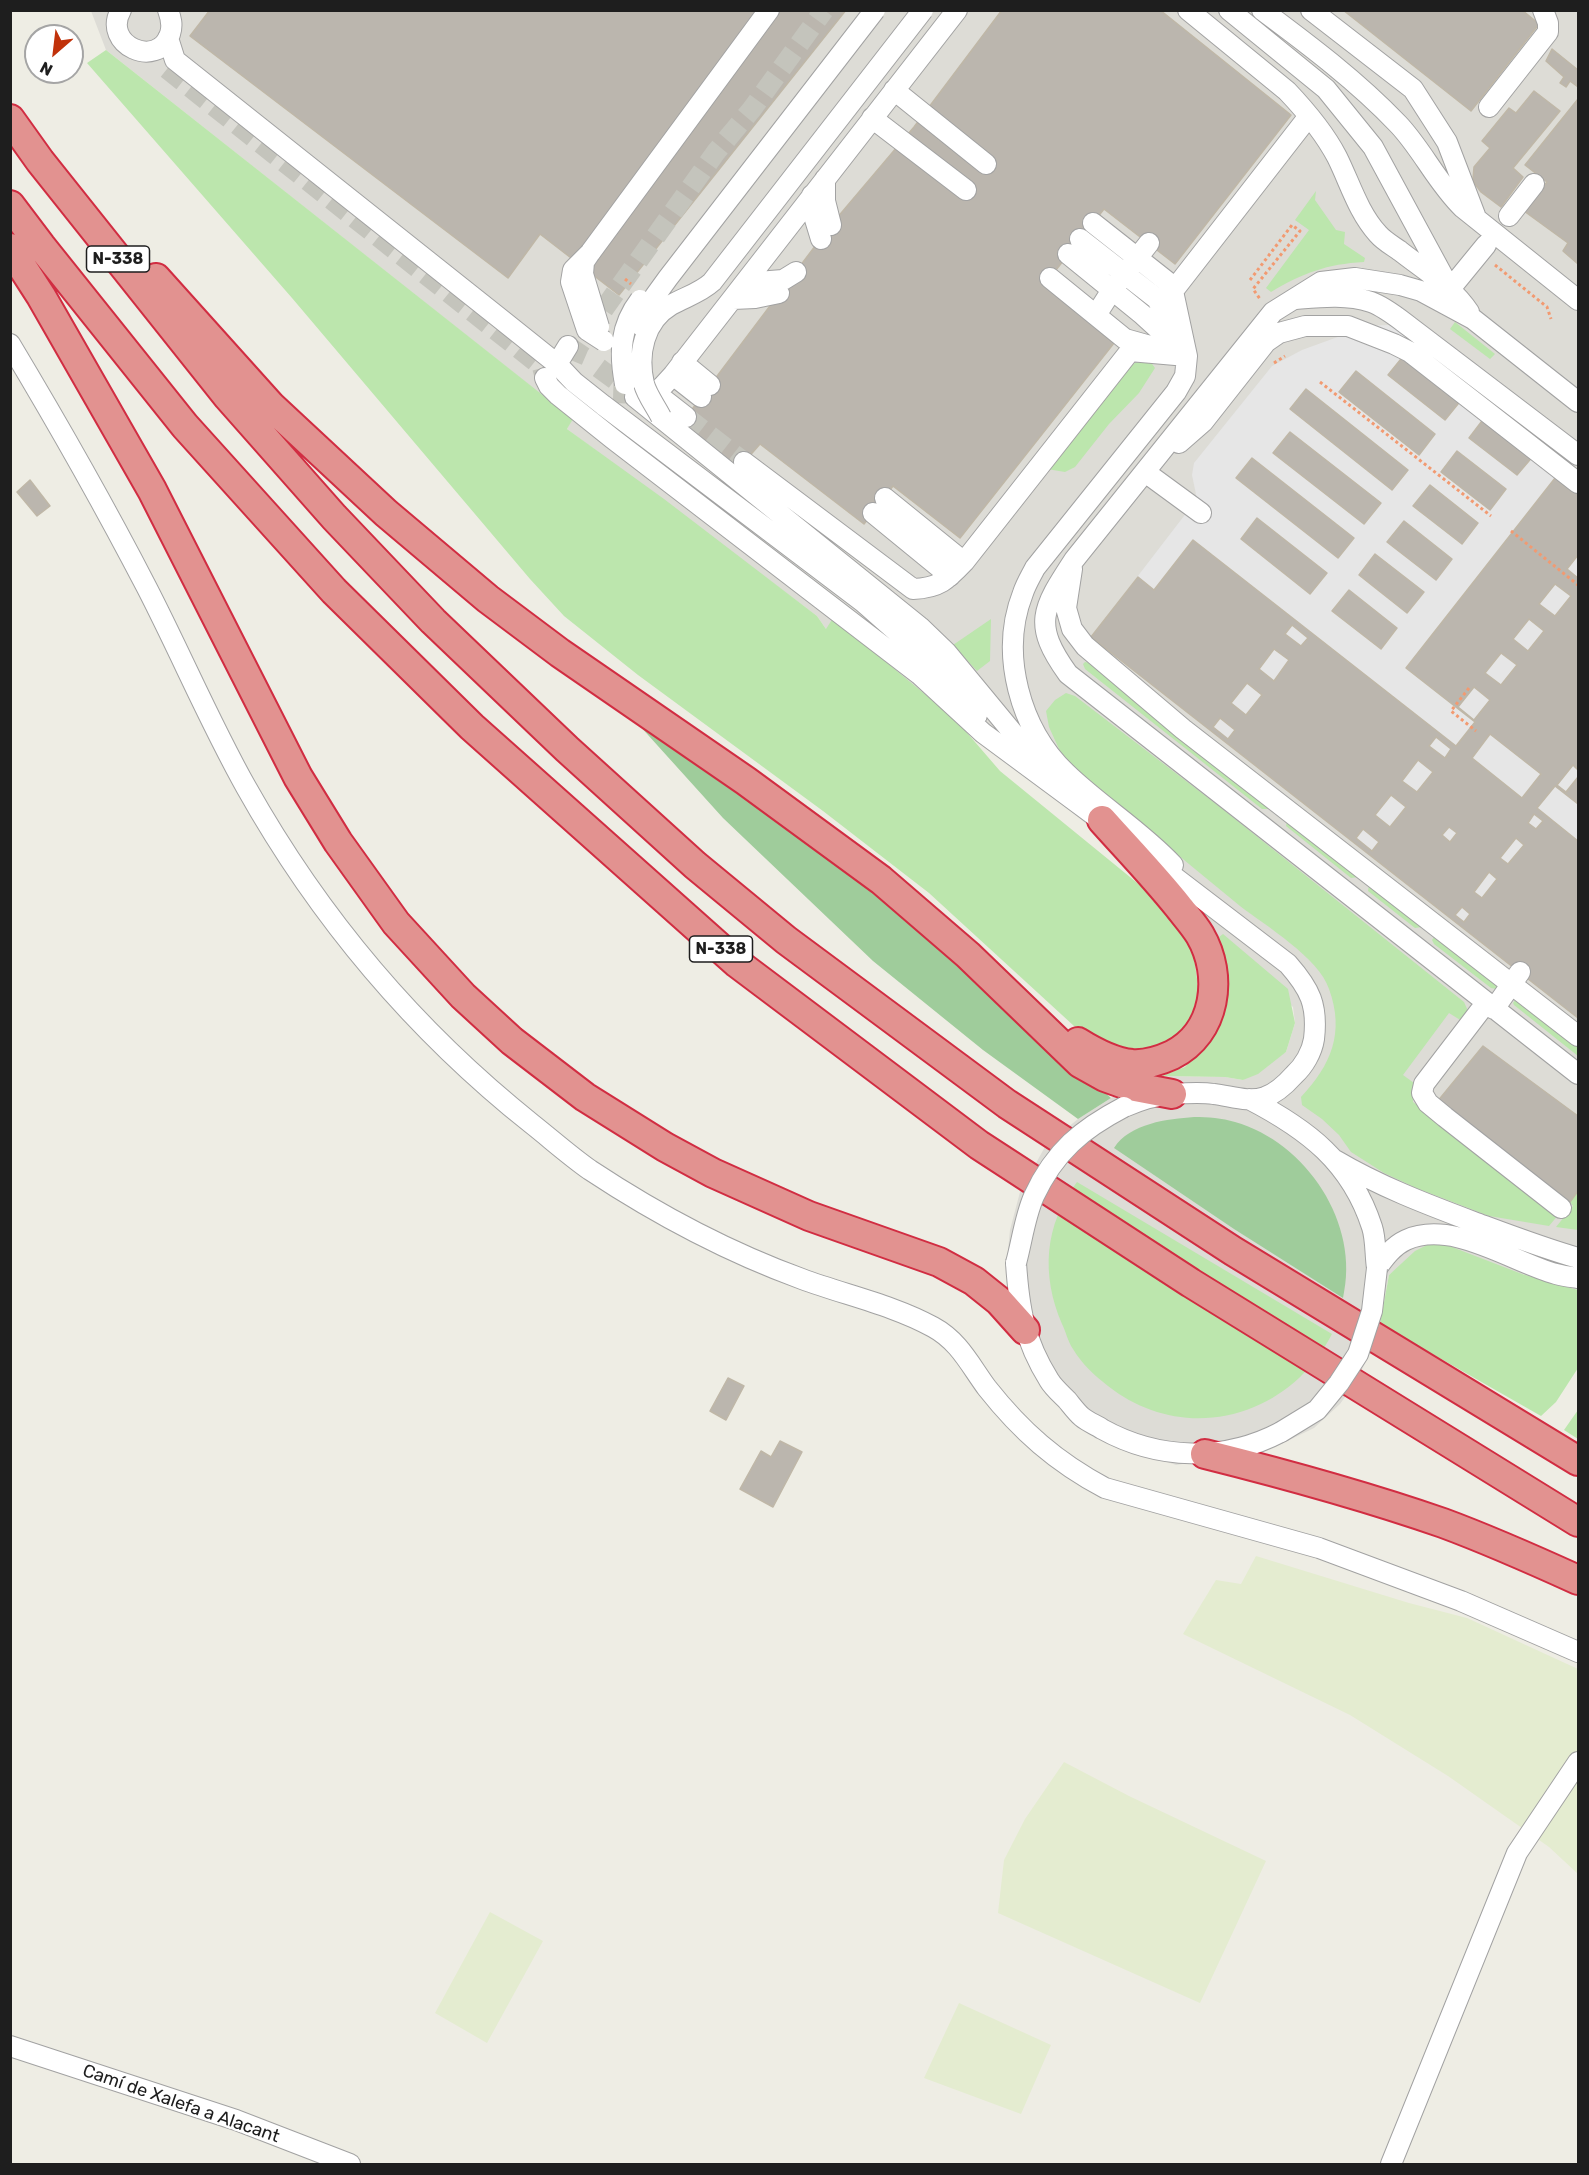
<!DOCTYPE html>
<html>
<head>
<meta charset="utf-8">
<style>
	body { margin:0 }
	#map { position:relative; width:1589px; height:2175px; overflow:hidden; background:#eeede4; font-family:Rubik,sans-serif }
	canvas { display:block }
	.frame { position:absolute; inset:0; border:12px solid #1e1e1e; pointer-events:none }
	.north { position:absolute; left:24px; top:24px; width:60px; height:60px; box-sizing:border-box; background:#fff; border:2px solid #a5a5a5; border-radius:50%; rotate:208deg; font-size:16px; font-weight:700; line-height:24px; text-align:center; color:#1e1e1e }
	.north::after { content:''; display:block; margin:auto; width:21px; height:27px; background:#c1320a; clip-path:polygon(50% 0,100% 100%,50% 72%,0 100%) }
</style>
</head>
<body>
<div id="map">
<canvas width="1589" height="2175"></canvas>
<div class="frame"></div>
<div class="north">N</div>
</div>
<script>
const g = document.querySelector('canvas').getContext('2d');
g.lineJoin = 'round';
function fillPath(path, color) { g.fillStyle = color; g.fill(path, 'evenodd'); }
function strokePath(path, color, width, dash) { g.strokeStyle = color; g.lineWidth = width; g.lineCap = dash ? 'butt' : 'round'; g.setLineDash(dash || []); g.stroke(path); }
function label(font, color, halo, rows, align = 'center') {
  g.font = font + ' Rubik,sans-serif'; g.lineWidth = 4.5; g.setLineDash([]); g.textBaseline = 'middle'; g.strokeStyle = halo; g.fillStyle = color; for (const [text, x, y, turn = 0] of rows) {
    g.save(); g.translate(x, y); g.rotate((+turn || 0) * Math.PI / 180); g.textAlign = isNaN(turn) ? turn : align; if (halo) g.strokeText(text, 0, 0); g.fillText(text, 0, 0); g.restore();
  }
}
fillPath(new Path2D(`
	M91,11h1487v1279l-56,-16 -128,-3 -5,4 -9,49 -12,33 -11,23 -17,24 -26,24 -33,16 -30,9 -75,12 -59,-20 -38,-23 -70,-125 -1,-47 2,-20 10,-38 26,-47 32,-26 33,-21 50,-22 64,1 18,3 43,-28 9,-29 -2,-16 -136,-127 -201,-160 -130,-91 -9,-13 -250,-187 5,-10 -466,-369z`), '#dddcd6');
fillPath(new Path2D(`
	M1256,1556l153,47 58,15 111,51v205l-29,-27 -101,-71 -98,-61 -167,-81 33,-54 25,4z
	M1064,1762l65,34 137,65 -66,142 -202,-90 6,-53 21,-41z
	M490,1912l53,29 -56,102 -52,-30z
	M959,2003l92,42 -30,69 -97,-36z`), '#e4ecd0');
fillPath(new Path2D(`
	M106,50l467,369 -6,10 97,70 153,117 9,13 7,-11 123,102 44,51 141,115 25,23 21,32 7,16 4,29 -2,15 -6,18 -18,21 -28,9 -16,1 -40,-14 -14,-10 -145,-133 -106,-82 -185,-136 -74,-59 -34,-37 -238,-281 -205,-235z
	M1316,191l-1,9 21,30 9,2 -1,12 21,14 -1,4c-37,2 -61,11 -93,30l-5,-4 43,-58 -14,-10z
	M1455,322l40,32 -5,5 -40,-30z
	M1143,360l7,1 5,7 -16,25 -30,31 -34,43 -10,5 -18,-3 81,-101 7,-5z
	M991,619l-1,42 -13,10 -24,-26z
	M1085,662l6,1 178,145 -1,1h-6l-177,-140 -2,-5z
	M1066,693l9,3 145,111 244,195 4,9 -3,12 -16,-10 -46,62 11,8 -1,19 146,112 -10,12 -60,-10 -73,-28 -32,-15 -33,-21 -12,-17 -17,-16 -20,-14 -1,-8c30,-32 44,-64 28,-108 -10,-31 -63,-63 -89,-83 -59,-48 -117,-97 -176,-146l-15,-33 -3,-16 9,-11z
	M1287,821l71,56 -7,1 -65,-52z
	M1369,885l53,42 -7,1 -47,-37z
	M1223,934l65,55 7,34 -9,29 -28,22 -15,6 -18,-3 -64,-1 24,-9 28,-31 10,-28 -9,-67z
	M1435,936l63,49 -2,4 -5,-1 -57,-44 -2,-4z
	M1516,999l62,47v10l-64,-51 -1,-2z
	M1077,1182l255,152c-17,33 -44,59 -78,73 -50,21 -104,12 -146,-21 -14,-11 -26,-22 -35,-37 -5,-7 -7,-17 -11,-25 -21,-49 -18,-99 15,-142z
	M1578,1192v38l-22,-3 17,-21 -3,-4z
	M1439,1242l83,32 56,16v78l-22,34 -15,14 -161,-92 9,-49 26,-24 14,-7z
	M1578,1410v29l-14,-9z`), '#bce6ad');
fillPath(new Path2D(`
	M611,694l257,192 243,212 -33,21 -95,-69 -110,-89 -150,-143z
	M1194,1117c14,0 28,1 41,5 71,20 126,102 108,176l-109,-69 -120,-81c16,-25 54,-29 80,-31z`), '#9fcc9b');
fillPath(new Path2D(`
	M1388,325l10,4 180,143v546l-487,-381 106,-138 -5,-24 2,-12 78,-97 30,-16 66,-24z`), '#e6e6e6');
const building = new Path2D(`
	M210,10h636l-227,285 -79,-61 -32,44 -318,-242z
	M1002,10h158l131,105 -116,149 -71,-55 -52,66 -10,8 72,60 -154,195 -67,-52 -29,38 -104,-80 -21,24 -58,-44 150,-199 83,-98z
	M1343,10h179l17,14 -68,87z
	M1552,49l26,21v17l-8,-6 -4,6 -6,-4 4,-6 -18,-16z
	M1534,91l26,20 -47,57 10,9 -22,30 -20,-15 -6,-8 -2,-5 1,-12 16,-19 -8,-7 27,-33 7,5z
	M1578,99v165l-15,-13 5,-8 -44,-32 23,-29 -22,-17z
	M1405,354l57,45 -17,21 -57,-45z
	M1356,371l79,63 -16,21 -80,-63z
	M1306,389l102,81 -16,20 -102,-81z
	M1485,417l49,38 -17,20 -48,-37z
	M1290,432l91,71 -17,21 -91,-71z
	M1457,451l49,38 -16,21 -49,-38z
	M1252,458l102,80 -16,20 -102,-80z
	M1559,473l19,15v67l-11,14 11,9v192l-5,-5 -16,20 9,7 12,-15v27l-23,-18 -18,22 41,33v177l-487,-381 47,-60 16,13 39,-50 263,206 19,-24 -69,-54zM1555,584l16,12 -16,20 -16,-12zM1529,619l15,12 -16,20 -15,-12zM1292,625l16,13 -7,8 -16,-12zM1274,649l15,11 -15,21 -15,-12zM1501,653l16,12 -16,20 -16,-12zM1247,683l15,12 -16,20 -15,-12zM1474,687l16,13 -16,20 -16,-13zM1220,718l15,12 -7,9 -15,-12zM1490,734l51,40 -19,24 -50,-40zM1436,737l15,12 -6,9 -16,-12zM1418,760l15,12 -16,20 -15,-11zM1391,795l15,12 -16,20 -15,-12zM1534,814l9,7 -7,8 -8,-6zM1449,827l8,6 -7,9 -8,-7zM1363,829l16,13 -7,9 -16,-13zM1516,838l8,7 -16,19 -8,-6zM1489,872l8,7 -15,19 -8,-6zM1462,907l8,7 -6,8 -9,-7z
	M30,480l20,26 -13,10 -20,-24z
	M1430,485l48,38 -16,21 -49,-38z
	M1257,518l70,55 -17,21 -69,-55z
	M1404,521l48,38 -16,21 -49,-38z
	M1375,554l49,38 -17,21 -48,-38z
	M1349,590l48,38 -16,21 -49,-38z
	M1483,1046l95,70v75l-8,11 -133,-100z
	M728,1378l16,8 -18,34 -16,-9z
	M780,1441l22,11 -29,55 -33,-18 21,-38 10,6z`);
fillPath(building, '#bbb6ae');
strokePath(building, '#bfb7a7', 1.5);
strokePath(new Path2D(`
	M167,69l375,298 3,11 14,3 6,-2
	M563,389l1,-8 15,-35 27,-40 110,-154 36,-43 72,-99
	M583,406l68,-92
	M594,415l17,-22 35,1
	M686,417l58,45`), '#c4c4bc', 20, [20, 10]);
const minor = new Path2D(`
	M121,10c-20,35 37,60 49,24 3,-9 1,-16 -2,-24
	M1188,10l99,81c19,20 37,41 50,66 13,26 21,55 41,77 6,7 15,12 22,17 24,19 52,35 69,61
	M1229,10l97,79 47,58 77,142 36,-44
	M1262,10c47,35 95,71 136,114 24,25 39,59 65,84l115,92
	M1311,10l102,79 34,53 28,73
	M168,38l7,22 327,260 55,44 17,18 29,23 260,197 67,59 47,54
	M894,90l92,74
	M1489,107l59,-75v-9l-5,-13
	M872,118l94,72
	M825,179v22l6,24
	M812,195l2,21 7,23
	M1509,216l25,-32
	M1093,223l76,60 4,8 14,65 -2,20 -9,16 -141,176c-4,8 -9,16 -12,25 -24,61 -3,136 43,180 34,33 74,57 107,92
	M1080,239l77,60 19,36
	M590,253l179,-243
	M1068,254l75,61 33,30
	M1050,278l75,61 25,7
	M745,283l38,-3 13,-8
	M1173,291l136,-175
	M733,299l22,-1 24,-5
	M1296,299c24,-2 51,-5 75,3 14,5 27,16 39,25l168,128
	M1096,315l16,-25 37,-47
	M10,344c48,80 94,161 137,244 34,66 63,135 99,199 74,132 168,243 286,337 19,15 38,32 58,46 65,43 138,82 212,109 43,16 91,26 131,48 26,14 37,38 54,61 34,43 69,74 118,100l214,60 142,53 117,51
	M682,362l28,23
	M557,364l11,-18
	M673,375l28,22
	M545,378l4,8 9,9 55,44 306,235 64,59 127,94
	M635,397l285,230 27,26 71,86 32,31
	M1578,402l-105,-83 -52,-28 -21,-6 -45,-7 -34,4 -48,30 -199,248c-32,49 -42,64 -6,114l510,400
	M686,417l-32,-25 8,-5 11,-12 284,-365
	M1179,443l24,-21 63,-80 13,-9 26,-7h43l46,18 16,8 168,131
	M744,462l169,127c26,-1 34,-9 51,-27l166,-211 57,5
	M1145,472l56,41
	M885,498l79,64
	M873,513l77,63
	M1072,569l-6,39 6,21 13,17 98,83 395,307
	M1486,1003l-62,81 -2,9 6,10 17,14 116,91
	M1494,1009l26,-37
	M1249,1099c58,30 102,63 123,128 4,12 3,28 5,41
	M1124,1107c16,-7 31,-12 49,-13 13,-1 28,-2 41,0 17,2 35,9 51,3 12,-4 21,-13 29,-22 10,-9 18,-23 20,-36 4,-34 -4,-50 -26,-75l-136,-104
	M1335,1160c44,26 91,44 139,62 35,13 69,26 104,36
	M1016,1263c3,45 8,77 33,117 4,7 12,14 18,20 5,6 10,13 15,17 6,5 14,8 20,12 56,31 122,33 179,3
	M1377,1268c8,-11 16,-22 29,-28 46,-21 106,22 150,34 7,2 15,3 22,4
	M10,2046l226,74 114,44
	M1391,2164l126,-311 61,-91`);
const highway = new Path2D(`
	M10,119l30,42 188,236 106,120 99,104 134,128 128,116 91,75 221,164 226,147 345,210
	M10,205l31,41 144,180 149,165 138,136 265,236 242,182 212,138 387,239
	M10,248l31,48 111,194 146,287 40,65 58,81 67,73 49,45 73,56 80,50 48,26 96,43 130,46 35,19 25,20 26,29
	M156,278l115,128 115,107 102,86 72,54 186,128 135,99 87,75 112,108 25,14 25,9 42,8
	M1078,1042c16,10 34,20 54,22 15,1 27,-3 40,-9 44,-22 52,-79 28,-120 -6,-10 -15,-20 -22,-29 -24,-30 -51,-58 -76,-86
	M1205,1454c80,20 160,42 238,69 46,17 91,37 135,57`);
strokePath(minor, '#a2a2a2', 22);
strokePath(highway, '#d12d42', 32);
strokePath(new Path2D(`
	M1495,265l52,42 4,12
	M625,279l6,5
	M1250,280l42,-55 8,6 -47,58 7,10
	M1274,363l11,-7
	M1320,382l171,134
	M1511,531l67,54
	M1469,688l-18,23 25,20`), '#f29a71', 3, [3, 3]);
strokePath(minor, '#fff', 20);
strokePath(highway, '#e29290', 28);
const minorBridge = new Path2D(`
	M590,253l-17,17 -2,12 16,48 17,11
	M590,253l-6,9 -1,12 16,53
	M640,325l15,-29 13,-18 207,-268
	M625,384c-6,-31 -5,-58 15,-84
	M661,417c-5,-10 -14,-22 -17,-33 -7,-30 0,-63 27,-79 14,-8 29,-12 41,-23l211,-272
	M1016,1263c6,-22 9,-47 18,-67 21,-45 48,-67 90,-89
	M1281,1432l36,-22 22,-27 19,-29 14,-43 5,-43`);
strokePath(minorBridge, '#a2a2a2', 22, []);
strokePath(minorBridge, '#fff', 20);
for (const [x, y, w] of [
	[118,259,63],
	[721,949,63]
]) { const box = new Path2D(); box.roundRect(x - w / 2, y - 13, w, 26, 4.5); g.fillStyle = '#fff'; g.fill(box); strokePath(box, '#1e1e1e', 1.5); }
label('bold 16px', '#1e1e1e', null, [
	["N-338",118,259],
	["N-338",721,949]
]);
label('18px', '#1e1e1e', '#fff', [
	["Camí de Xalefa a Alacant",181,2104,19]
]);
</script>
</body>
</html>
